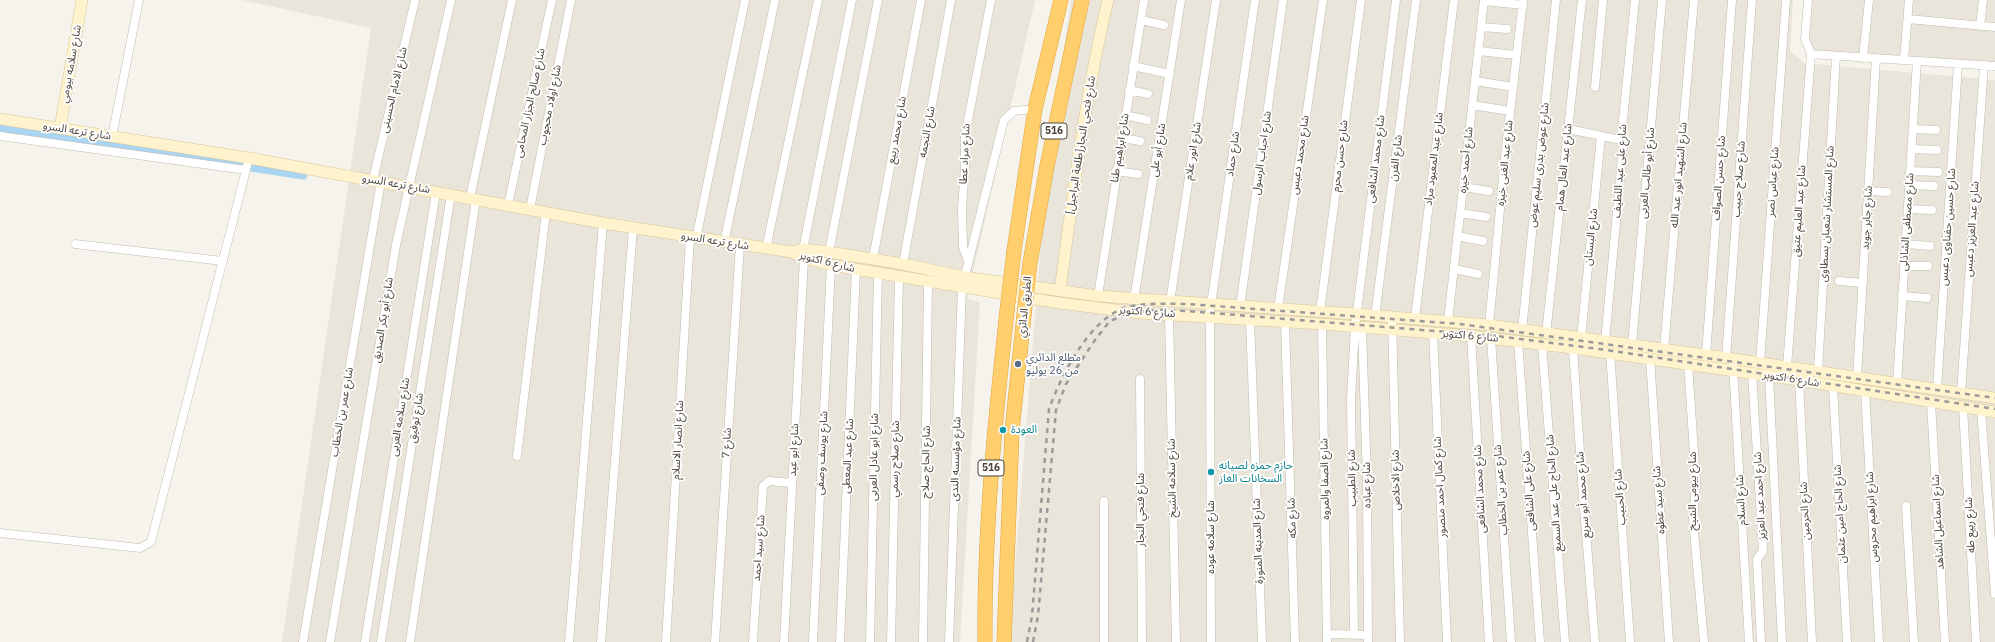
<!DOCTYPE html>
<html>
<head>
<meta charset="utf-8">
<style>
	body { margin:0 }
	canvas { display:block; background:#f6f3ec }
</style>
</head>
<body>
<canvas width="1995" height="642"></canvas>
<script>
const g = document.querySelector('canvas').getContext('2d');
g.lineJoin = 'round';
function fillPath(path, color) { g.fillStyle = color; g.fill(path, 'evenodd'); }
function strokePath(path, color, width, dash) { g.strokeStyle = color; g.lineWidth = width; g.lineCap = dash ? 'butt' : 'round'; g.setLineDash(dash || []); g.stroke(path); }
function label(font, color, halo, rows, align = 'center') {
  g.font = font + ' "IBM Plex Sans","Noto Sans Arabic",sans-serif'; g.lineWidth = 3.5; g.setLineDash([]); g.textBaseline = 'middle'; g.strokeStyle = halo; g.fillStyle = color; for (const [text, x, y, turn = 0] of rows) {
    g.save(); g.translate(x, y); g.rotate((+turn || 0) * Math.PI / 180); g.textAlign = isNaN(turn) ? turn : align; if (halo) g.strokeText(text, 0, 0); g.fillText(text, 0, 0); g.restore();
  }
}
fillPath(new Path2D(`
	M242,0h793l-68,299 13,3 -20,340h-678l89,-614z
	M1071,0h722l-3,51 14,12 191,17v562h-986l38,-476z
	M1806,0h189v65l-187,-14z`), '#eae5da');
strokePath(new Path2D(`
	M0,127l239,38
	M251,167l52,8`), '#a9d4f2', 9);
const street = new Path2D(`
	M1484,1l39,4
	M1908,19l87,8
	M1141,20l23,5
	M1980,26l3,-26
	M1481,27l26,2
	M1478,51l38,4
	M1811,54l184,12
	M1863,58l6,-58
	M1904,60l5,-60
	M1133,66l37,8
	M1475,81l32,5
	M1595,87l8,-87
	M1129,90l19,4
	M1472,105l38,6
	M1125,115l22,5
	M1568,129l53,11
	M1913,129l23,1
	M0,136l246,34
	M112,137l27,-137
	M1122,138l18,3
	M1912,149l25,1
	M1116,171l22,3
	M1910,171l28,1
	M373,180l42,-180
	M1909,185l25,1
	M1463,187l26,4
	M1868,191l19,1
	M470,198l42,-198
	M508,205l44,-205
	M530,209l41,-209
	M1908,209l24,1
	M1460,213l26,4
	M1457,236l26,5
	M696,239l49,-239
	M724,243l51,-243
	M75,244l148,17
	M1906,244l24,2
	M766,249l52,-249
	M829,252l49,-252
	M802,255l50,-255
	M873,259l48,-259
	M968,261l-5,-14 -1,-38 3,-44v-29l26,-136
	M903,264l48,-264
	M1904,266h24
	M1454,269l24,5
	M1839,281l24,2
	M1098,296l46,-296
	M1902,296l25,2
	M1134,300l47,-300
	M1170,302l46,-302
	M1240,307l43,-307
	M1278,309l45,-309
	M1320,312l41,-312
	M1169,314l7,328
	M1375,316l41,-316
	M1392,317l8,325
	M1415,318l39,-318
	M1250,320l12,322
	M1448,321l36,-321
	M1285,322l10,320
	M1322,324l5,318
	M1489,325l16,-168 18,-157
	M1362,327l5,153 1,162
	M1522,330l34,-330
	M1433,333l14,309
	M1546,334l36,-334
	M1471,336l18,306
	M1491,338l20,304
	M1581,338l20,-202
	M1518,341l22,301
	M1605,342l18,-196 -2,-6 14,-140
	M1542,344l23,298
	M1632,345l30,-345
	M1573,348l10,148 12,146
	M1664,349l30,-349
	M1610,352l20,290
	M1706,355l26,-355
	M1650,358l19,284
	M1726,358l26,-358
	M1688,363l8,120 -3,37 11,122
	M1760,363l26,-363
	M1733,365l16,277
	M1787,367l24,-313 -6,-15 3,-39
	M1818,371l18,-315
	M1752,373l11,178 -6,8 4,83
	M1769,375l13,267
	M1857,377l19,-319
	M1140,379l2,263
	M1799,380l13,262
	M1897,384l20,-323
	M1833,386l14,256
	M1937,389l21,-325
	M1865,391l14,251
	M1961,393l23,-328
	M1931,403l14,239
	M1963,407l13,235
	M1981,410l14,184
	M517,456l29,-244
	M1104,501v141
	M1906,506l8,136
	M0,533l140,15 11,-6 98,-384
	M1327,634l41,1
	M1354,635l-3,-236 4,-72 41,-327
	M303,642l78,-461
	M330,642l66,-397 55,-245
	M365,642l71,-450
	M381,642l70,-448
	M410,642l66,-443
	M569,642l34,-419
	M601,642l32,-414
	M666,642l24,-404
	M715,642l25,-397
	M753,642l10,-156 6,-5 23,2
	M784,642l20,-384
	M813,642l18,-377
	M840,642l16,-373
	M870,642l8,-370
	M891,642l8,-366
	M923,642l5,-360
	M949,642l13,-354 42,-168 10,-9 21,-2
	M1211,642l-1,-330 45,-312`);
const secondary = new Path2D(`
	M0,119l249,39 354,65 189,29 9,5 30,8 228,38 81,10 182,11 149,12 102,12 226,32 196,32
	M60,128l22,-128
	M792,252l11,-3 26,3 74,12 61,13 134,19 258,18 133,11 245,34 261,39
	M1060,291c13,-97 25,-195 48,-291`);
const highway = new Path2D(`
	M1014,251l21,-142 26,-109
	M1030,263l17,-97 35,-166
	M985,642c-1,-111 10,-221 22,-331
	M1004,642l8,-211 12,-116`);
strokePath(street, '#c2bbae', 9);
strokePath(secondary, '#d6c79b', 12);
strokePath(highway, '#e0a43c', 15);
strokePath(street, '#fff', 8);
strokePath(secondary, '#fff3cd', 11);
strokePath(highway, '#ffcf6e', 14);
strokePath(new Path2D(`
	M1027,642l5,-26 17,-207c12,-33 40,-89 75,-101 20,-6 44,-4 64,-4l272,20 535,74
	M1033,642l5,-26 18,-206 10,-26 29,-44 14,-18 18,-9 31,-3 29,1 310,25 110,14 388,59`), '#9a9a9a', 2.5, [5, 5]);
const highwayBridge = new Path2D(`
	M1007,311l7,-60
	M1024,315l6,-52`);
strokePath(highwayBridge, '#e0a43c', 15, []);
strokePath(highwayBridge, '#ffcf6e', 14);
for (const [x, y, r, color] of [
	[1018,364,4,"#5c6f8a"],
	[1003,430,4,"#0f9aa8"],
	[1211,472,4,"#0f9aa8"]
]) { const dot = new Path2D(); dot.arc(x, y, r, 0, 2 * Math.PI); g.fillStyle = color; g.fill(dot); strokePath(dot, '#fff', 1.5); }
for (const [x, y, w] of [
	[1054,131,26],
	[991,468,26]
]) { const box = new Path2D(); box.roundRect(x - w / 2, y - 8, w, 16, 3); g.fillStyle = '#fff'; g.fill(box); strokePath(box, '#4b4439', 1); }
label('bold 10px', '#4b4439', null, [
	["516",1054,131],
	["516",991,468]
]);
label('11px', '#4b4439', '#fff', [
	["شارع سلامه بيومي",71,64,-80],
	["شارع الامام الحسينى",394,90,-77],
	["شارع صالح الجزار المحامى",530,103,-78],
	["شارع اولاد محجوب",550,105,-79],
	["شارع محمد ربيع",897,130,-80],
	["شارع ترعه السرو",77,131,9],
	["شارع النجمه",927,132,-80],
	["شارع فتحي النجار[طلعة البراجيل]",1081,145,-81],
	["شارع ابراهيم طنا",1120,148,-81],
	["شارع أبو على",1158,150,-81],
	["شارع انور علام",1193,151,-81],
	["شارع احباب الرسول",1262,153,-82],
	["شارع مراد عطا",965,154,-87],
	["شارع حماد",1233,154,-82],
	["شارع محمد دعبس",1300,155,-82],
	["شارع حسن محرم",1340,156,-83],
	["شارع الفرن",1396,158,-83],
	["شارع محمد الشافعى",1376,159,-83],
	["شارع عبد المعبود مراد",1434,159,-83],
	["شارع أحمد خيزه",1466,160,-84],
	["شارع عبد الغنى خيزه",1505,163,-84],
	["شارع عوض بدرى سليم عوض",1539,165,-84],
	["شارع عبد العال همام",1564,167,-84],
	["شارع على عبد اللطيف",1620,171,-86],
	["شارع أبو طالب العربى",1647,173,-85],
	["شارع الشهيد انور عبد الله",1679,175,-85],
	["شارع حسن الصواف",1719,178,-86],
	["شارع صلاح حبيب",1739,179,-86],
	["شارع عباس نصر",1773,182,-86],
	["شارع ترعه السرو",396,184,10],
	["شارع عبد العليم عتيق",1799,211,-86],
	["شارع المستشار شعبان بسطاوى",1827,214,-87],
	["شارع جابر جويد",1867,218,-87],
	["شارع مصطفى الشاذلى",1907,222,-86],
	["شارع حسين حفناوى دعبس",1948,227,-86],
	["شارع عبد العزيز دعبس",1972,229,-86],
	["شارع البستان",1591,237,-84],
	["شارع ترعه السرو",715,241,9],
	["شارع 6 اكتوبر",827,262,14],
	["الطريق الدائري",1025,307,-84],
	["شارع 6 اكتوبر",1147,312,4],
	["شارع أبو بكر الصديق",383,320,-81],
	["شارع 6 اكتوبر",1470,336,5],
	["شارع 6 اكتوبر",1791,379,9],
	["شارع عمر بن الخطاب",342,412,-80],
	["شارع سلامه العربى",400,417,-81],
	["شارع توفيق",416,418,-81],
	["شارع انصار الاسلام",678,440,-87],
	["شارع 7",727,443,-87],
	["شارع ابو عيد",794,450,-87],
	["شارع يوسف وصفى",822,453,-87],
	["شارع عبد المعطى",848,456,-87],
	["شارع ابو عادل العربى",874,457,-89],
	["شارع صلاح رسمي",895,459,-89],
	["شارع مؤسسه الندى",956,459,-88],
	["شارع الحاج صلاح",926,462,-89],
	["شارع سلامه الشيخ",1172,478,-91],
	["شارع الطبيب",1352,478,-91],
	["شارع الصفا والمروه",1325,479,-91],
	["شارع الاخلاص",1396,480,-91],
	["شارع عباده",1367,485,-91],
	["شارع كمال احمد منصور",1440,487,-93],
	["شارع محمد الشافعى",1480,489,-93],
	["شارع عمر بن الخطاب",1501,490,-94],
	["شارع على الشافعى",1529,491,-94],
	["شارع بيومى الشيخ",1693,491,-90],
	["شارع الحاج على عبد السميع",1554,493,-94],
	["شارع محمد أبو سريع",1583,495,-94],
	["شارع احمد عبد العزيز",1760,496,-93],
	["شارع الحبيب",1620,497,-94],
	["شارع سيد عطوه",1659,500,-94],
	["شارع السلام",1741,500,-93],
	["شارع فتحي النجار",1141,510,-90],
	["شارع الحرمين",1805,511,-93],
	["شارع الحاج امين عثمان",1840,514,-93],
	["شارع ابراهيم محروس",1872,517,-93],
	["شارع مكه",1292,518,-92],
	["شارع اسماعيل الشاهد",1938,522,-93],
	["شارع ربيع طه",1970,525,-93],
	["شارع سلامه عوده",1211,537,-90],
	["شارع المدينه المنورة",1258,541,-92],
	["شارع سيد احمد",759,548,-86]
]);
label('11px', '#4e5e75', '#fff', [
	["مطلع الدائري",1026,358],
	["من 26 يوليو",1026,371]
], 'left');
label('11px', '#0d838f', '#fff', [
	["العودة",1011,430],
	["حازم حمزه لصيانه",1219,466],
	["السخانات الغاز",1219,479]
], 'left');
</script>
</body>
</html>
